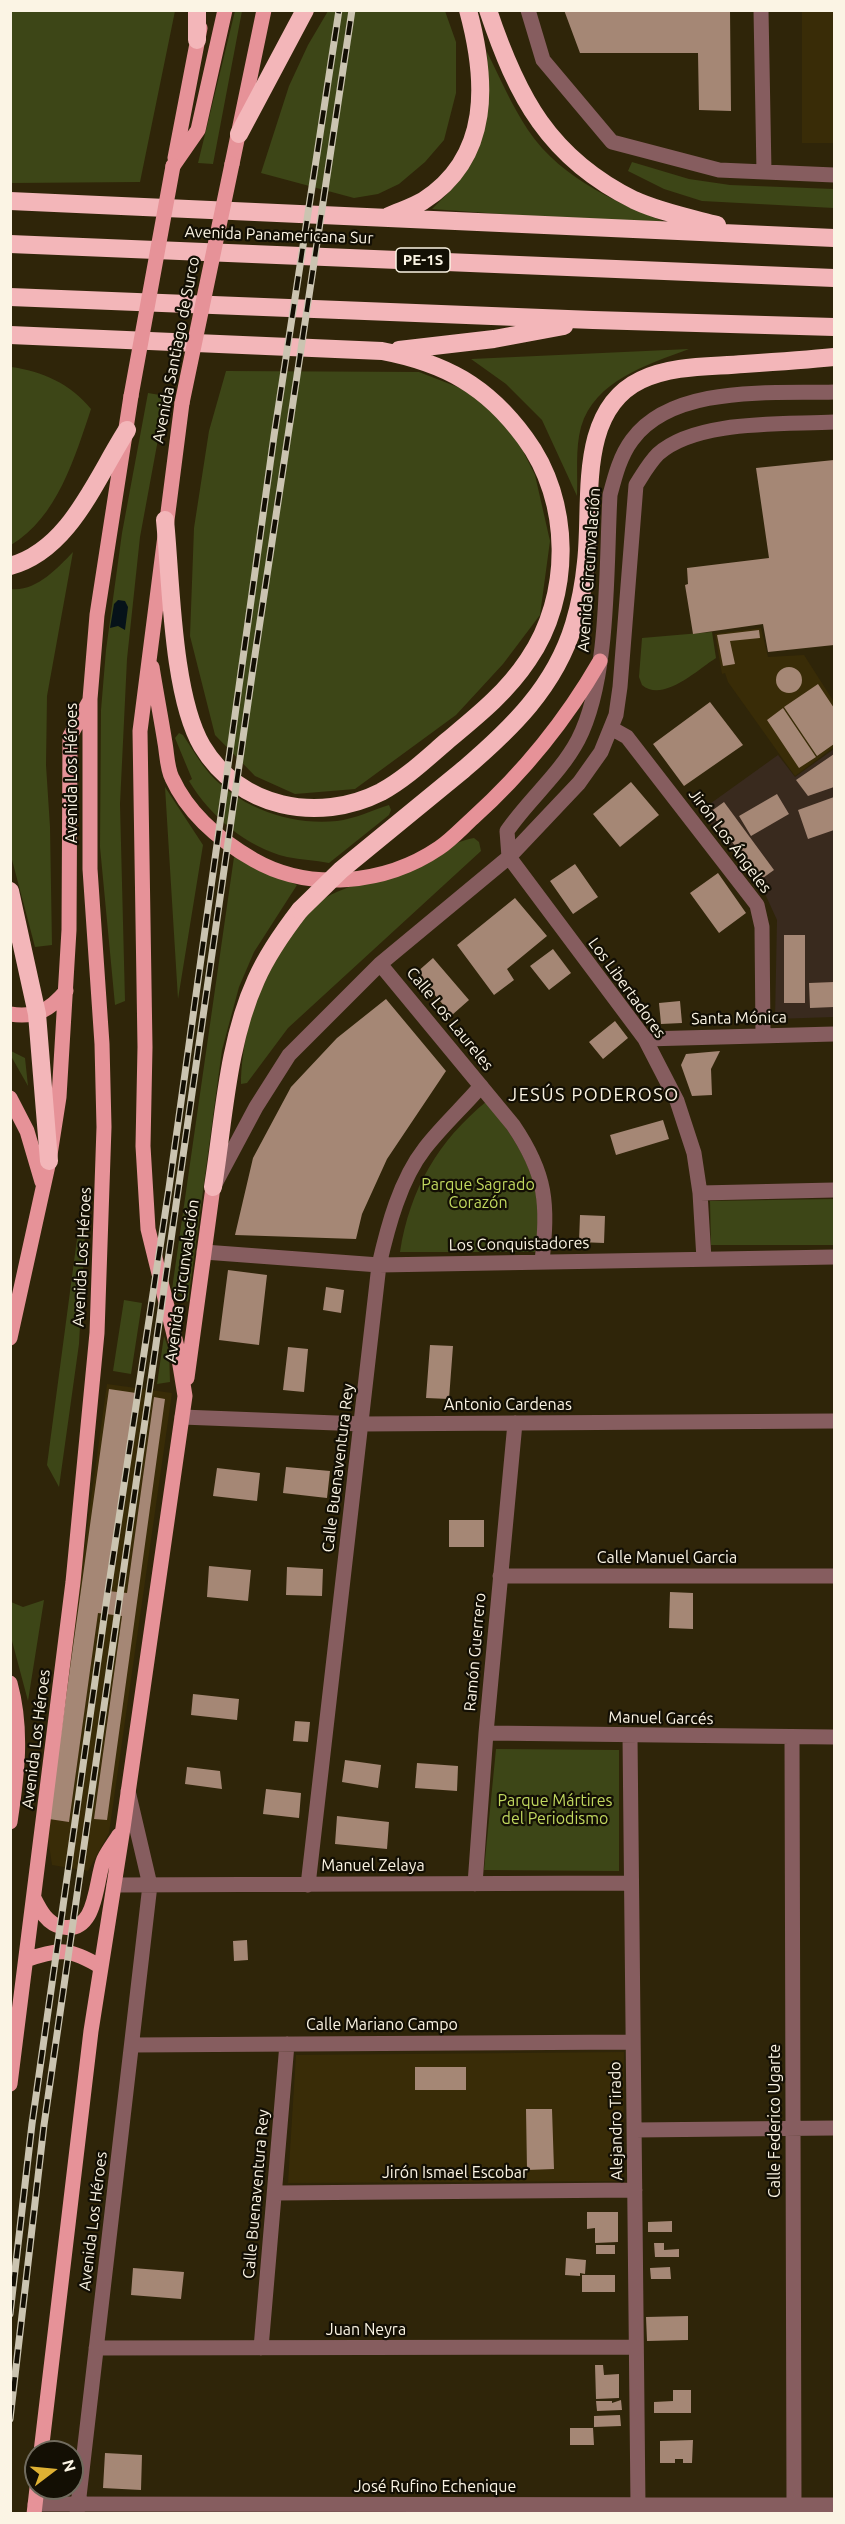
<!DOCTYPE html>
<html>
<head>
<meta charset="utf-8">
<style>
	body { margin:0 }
	#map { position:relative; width:845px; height:2524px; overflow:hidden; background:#2f2509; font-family:Ubuntu,sans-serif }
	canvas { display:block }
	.frame { position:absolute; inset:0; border:12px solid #fbf4e4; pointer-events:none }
	.north { position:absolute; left:24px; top:2440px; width:60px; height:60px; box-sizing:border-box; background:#130f04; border:2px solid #706b5e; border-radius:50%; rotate:74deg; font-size:16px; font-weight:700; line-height:24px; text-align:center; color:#fbf4e4 }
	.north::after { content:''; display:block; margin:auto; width:21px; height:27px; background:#deb133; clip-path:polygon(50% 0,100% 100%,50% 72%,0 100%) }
</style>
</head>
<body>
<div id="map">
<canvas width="845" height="2524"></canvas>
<div class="frame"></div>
<div class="north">N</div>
</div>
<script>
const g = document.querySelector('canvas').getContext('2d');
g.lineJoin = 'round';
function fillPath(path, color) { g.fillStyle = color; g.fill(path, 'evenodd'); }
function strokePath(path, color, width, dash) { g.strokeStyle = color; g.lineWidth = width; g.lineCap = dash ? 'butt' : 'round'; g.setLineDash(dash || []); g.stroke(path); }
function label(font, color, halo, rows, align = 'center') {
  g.font = font + ' Ubuntu,sans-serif'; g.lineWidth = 4.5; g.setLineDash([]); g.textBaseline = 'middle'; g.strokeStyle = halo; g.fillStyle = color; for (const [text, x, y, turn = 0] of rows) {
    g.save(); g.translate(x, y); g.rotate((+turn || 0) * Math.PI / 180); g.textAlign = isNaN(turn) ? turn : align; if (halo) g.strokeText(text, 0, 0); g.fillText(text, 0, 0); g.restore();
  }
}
fillPath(new Path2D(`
	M834,749v268l-59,2 2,-99 -16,-35 -61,-74 78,-56 17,22z`), '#392a1e');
fillPath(new Path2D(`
	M802,11h32v132h-32z
	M761,628l7,29 36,-2 30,47v45l-39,29 -67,-94 -3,-9 -3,1 -7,-40z
	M107,1384l65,9 -63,440 -21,38 -36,-6 -6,-41z
	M624,2052l-1,129 -335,2 8,-128z`), '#392c07');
fillPath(new Path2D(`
	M10,11h165l-35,171 -129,1z
	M235,11h7l-29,153 -15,-1z
	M328,11h117l11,31v51l-12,47 -19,22 -26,22 -21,10 -24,4 -93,-25 28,-87 19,-41z
	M487,52c13,26 25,54 41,78 34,51 96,76 150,97l-246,-18 20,-20 36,-104z
	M632,162l57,17 41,6 104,4v19l-132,-7 -38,-12 -36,-18z
	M689,349c-42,16 -94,31 -108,78 -6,22 -3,47 -4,69l-35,-76 -36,-36 -35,-25z
	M11,367c31,4 60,17 80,42 -16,48 -34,109 -80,136z
	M226,371l193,1 54,21 42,42 20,40 15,66 -10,74 -37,49 -47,51 -101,74 -60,5 -40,-18 -40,-41 -25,-99 4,-108 15,-97z
	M148,393l18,3 -26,141 -13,122 -7,145 5,197 -10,4 -15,-158 1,-137 5,-60 16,-117z
	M73,552l-26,144 -1,69 4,62 2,118 -17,2 -24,-91v-267c24,3 46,-20 62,-37z
	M712,632l4,26c-19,12 -53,45 -74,27l-3,-8 3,-39z
	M179,733l4,2c8,12 16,26 26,38 31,35 82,53 128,48 17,-2 36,-11 52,-16l2,5 -2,5 -60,48c-14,-3 -28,-3 -42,-6 -41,-10 -77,-41 -98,-76l3,-2 -17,-41z
	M165,787l38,58 -25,154z
	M474,838l5,4 2,9 -193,177 -41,55 -6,1c0,-33 11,-86 26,-116 8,-18 35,-54 50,-65 22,-16 72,-29 99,-38 20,-8 37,-24 58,-27z
	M234,857l63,28 -43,67 -15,35 -17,63 -34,252 -16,-13z
	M11,1051l14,7 3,28 -17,-30z
	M487,1101c37,51 60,84 48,151h-135c10,-63 38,-111 87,-151z
	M834,1199v46h-123l-1,-44z
	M85,1235l-6,109 -20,143 -12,-22 30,-226z
	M124,1300l18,3 -11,71 -18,-3z
	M164,1336l5,14 1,32 -13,2z
	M44,1600l-16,101 -17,-64v-35l12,5z
	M496,1749l123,1v121l-135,-1z`), '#3d4617');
fillPath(new Path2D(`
	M118,600l7,1 3,6 -3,23 -7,-4 -8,2 4,-24z`), '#061219');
fillPath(new Path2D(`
	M564,10h166l1,101 -32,-1 -1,-57h-118z
	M834,460v185l-66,7 -5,-28 -70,10 -8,-49 3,-1 -1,-16 82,-10 -13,-90z
	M759,630l1,8 -30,3 5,23 -12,2 -6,-31z
	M776 680a13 13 0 1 1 26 0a13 13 0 1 1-26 0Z
	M818,684l16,24v36l-17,12 -33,-49z
	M710,702l33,43 -59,41 -31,-42z
	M783,708l33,49 -17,11 -32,-48z
	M834,754v33l-26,9 -12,-16z
	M631,782l28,33 -39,32 -27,-33z
	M777,794l12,20 -38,22 -12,-20z
	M834,797v33l-26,9 -10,-29z
	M724,802l50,68 -14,10 -50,-68z
	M575,864l23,33 -25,17 -23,-33z
	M718,873l28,40 -27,20 -29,-40z
	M515,898l32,38 -40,33 7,11 -20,15 -37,-50z
	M784,935h21v68h-21z
	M553,949l18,24 -22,17 -19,-24z
	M433,958l36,42 -17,15 -36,-42z
	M834,982v25l-24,1 -1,-25z
	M386,999l60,72 -59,88 -25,55 -6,25 -121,-4 18,-77 38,-71 46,-49z
	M680,1001l2,22 -21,1 -2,-21z
	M615,1021l13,17 -25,21 -14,-17z
	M720,1051l-9,18 1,26 -20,1 -11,-31 5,-11z
	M663,1120l6,19 -53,16 -6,-20z
	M580,1215l25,1 -1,27 -25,-1z
	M228,1270l39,5 -8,70 -40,-5z
	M326,1287l18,3 -3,23 -18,-3z
	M430,1345l23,1 -4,53 -23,-1z
	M288,1347l20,2 -4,43 -21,-2z
	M109,1389l27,4 -28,198 19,2 27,-196 11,2 -58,421 -13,-1 28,-203 -24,-3 -29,209 -20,-3z
	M286,1467l44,4 -3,27 -44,-5z
	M217,1468l43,5 -3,28 -44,-5z
	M449,1520h35v27h-35z
	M209,1566l42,4 -3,31 -41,-4z
	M287,1567l36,2 -1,27 -36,-1z
	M670,1592l23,1v36l-24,-1z
	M193,1694l46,5 -2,21 -46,-5z
	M295,1721l15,1 -2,20 -15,-1z
	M345,1760l36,5 -3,23 -36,-6z
	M417,1763l41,3 -1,25 -42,-3z
	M187,1767l33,4 2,18 -37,-5z
	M266,1789l35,4 -2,25 -36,-4z
	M337,1816l52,6 -2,27 -52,-5z
	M247,1940l1,20 -14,1 -1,-20z
	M415,2067h51v23h-51z
	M526,2109h26l2,60 -27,1z
	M587,2212h31v30l-23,1v-15l-8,1z
	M672,2221v11h-24v-10z
	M654,2243h10v7l15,-1v8h-24z
	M596,2245h19v9h-19z
	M566,2258l20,2 -1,14 -5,-1v3l-15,-1z
	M670,2267l1,12h-20l-1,-11z
	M133,2268l51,4 -3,27 -50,-4z
	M582,2275h33v17h-33z
	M688,2316v24l-41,1 -1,-24z
	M595,2365h8l1,10 15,-1v24l-23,1z
	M673,2390h18v23h-37v-11l19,-1z
	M621,2400l1,10 -25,1 -1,-10h16v2z
	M620,2415l1,11 -27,1v-11z
	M570,2428h23l1,17h-24z
	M693,2440l-1,23h-9v-4h-8v4h-15v-22z
	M105,2453l37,2 -1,35 -38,-2z`), '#a58775');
strokePath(new Path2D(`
	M528,10l15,50 69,82 107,28 115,5
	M761,10l3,162
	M611,728l16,9 130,168 5,22 1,109
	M380,964l133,161c34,50 35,78 29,137
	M645,1039l189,-5
	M216,1182l40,-75 33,-52 91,-91 129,-107 70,-74 22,-31 15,-37 4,-28 16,-202c7,-11 13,-22 22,-31 39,-35 127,-29 176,-32
	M700,1193l134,-3
	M204,1252l175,13 455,-8
	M704,1259l-4,-66 -6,-40 -17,-52 -32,-62 -136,-182 -2,-26c22,-32 53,-57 71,-91 32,-61 28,-175 32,-245 5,-19 10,-39 22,-55 41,-56 141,-46 202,-48
	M182,1417l180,7 472,-3
	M500,1576h334
	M486,1733l348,4
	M630,1736l8,769
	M792,1737l2,768
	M475,1884l11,-151 29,-310
	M114,1885l517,-2
	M308,1885l71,-620c9,-39 21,-85 46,-117 17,-22 38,-41 56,-62
	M132,2045l501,-3
	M634,2130l200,-2
	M275,2193l360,-3
	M96,2348l540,-1
	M261,2348l26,-304
	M35,2504l799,1
	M77,2514l73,-629 -22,-94`), '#865d5f', 15);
strokePath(new Path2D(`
	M175,158l25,-130
	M232,164l32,-154
	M173,166l25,-36 27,-120
	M152,667c4,25 9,51 13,76 2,11 2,25 7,35 17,37 47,62 82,82 56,32 132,24 185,-12 12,-8 23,-20 34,-30 51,-46 93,-98 127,-157
	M10,1014c26,4 40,-4 56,-23
	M10,1098l17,33 15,51
	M10,1338l39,-177 10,-64 10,-167 1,-194 19,-34
	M187,1378l26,-191
	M10,1683c13,47 7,93 0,139
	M34,1898c6,12 13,26 28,29 36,7 33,-47 42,-68 4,-8 10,-16 15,-24
	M26,1960c33,-12 44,-12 75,7
	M10,2084l63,-502 24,-249 7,-206 -2,-83 -12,-175v-170l7,-84 34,-219
	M41,2452l50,-421 32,-203 62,-432 -8,-49 -29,-118 -5,-83 2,-99 -5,-316 42,-328
	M34,2514l3,-26`), '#e69298', 15);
strokePath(new Path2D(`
	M197,10v30
	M488,10c29,87 61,148 146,190 26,12 56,18 83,25
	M239,134l66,-124
	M10,201l824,37
	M389,216c11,-5 24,-9 34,-15 69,-44 64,-121 45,-191
	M10,244l824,34
	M10,297l583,23 241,7
	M10,335l372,16c63,12 105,35 143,87 47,63 47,158 3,222 -22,33 -51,56 -81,81 -21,18 -42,38 -66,51 -63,32 -142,16 -179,-46 -30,-51 -31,-166 -37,-226
	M399,350l95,-11 70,-13
	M10,566c60,-16 86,-88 117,-136
	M463,770c48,-41 92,-83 111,-146 6,-20 10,-41 12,-62 7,-59 -10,-151 55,-182 32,-15 68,-13 103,-16 30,-2 60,-4 90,-7
	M10,891l27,123 12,147
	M213,1187c11,-68 14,-143 43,-207 11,-25 27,-48 44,-70`), '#f3b6b9', 18);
const rail = new Path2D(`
	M10,2314l22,-190 74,-520 63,-416 105,-752 65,-426
	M10,2419l34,-294 208,-1450 100,-665`);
strokePath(rail, '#cbc4b1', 7);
strokePath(rail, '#130f04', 4.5, [14]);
strokePath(new Path2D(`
	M131,396l42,-230
	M182,403l50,-239`), '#e69298', 15);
strokePath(new Path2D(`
	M300,910l41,-40 122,-100`), '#f3b6b9', 18);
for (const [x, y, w] of [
	[423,260,54]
]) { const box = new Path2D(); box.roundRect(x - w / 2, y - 12, w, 24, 4.5); g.fillStyle = '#130f04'; g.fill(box); strokePath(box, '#fbf4e4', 1.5); }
label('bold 15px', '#fbf4e4', null, [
	["PE-1S",423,260]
]);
label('16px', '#fbf4e4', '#130f04', [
	["Avenida Panamericana Sur",279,235,2],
	["Avenida Santiago de Surco",176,350,-79],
	["Avenida Circunvalación",589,570,-86],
	["Avenida Los Héroes",72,773,-90],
	["Jirón Los Ángeles",730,841,53],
	["Los Libertadores",627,988,54],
	["Santa Mónica",739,1018,-1],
	["Calle Los Laureles",450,1019,51],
	["Los Conquistadores",519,1244,-1],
	["Avenida Los Héroes",82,1257,-87],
	["Avenida Circunvalación",182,1281,-82],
	["Antonio Cardenas",508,1405],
	["Calle Buenaventura Rey",338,1468,-83],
	["Calle Manuel Garcia",667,1558],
	["Ramón Guerrero",475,1652,-85],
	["Manuel Garcés",661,1718,1],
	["Avenida Los Héroes",36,1739,-83],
	["Manuel Zelaya",373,1866],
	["Calle Mariano Campo",382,2025],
	["Alejandro Tirado",616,2121,-91],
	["Calle Federico Ugarte",775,2121,-90],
	["Jirón Ismael Escobar",455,2173],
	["Calle Buenaventura Rey",256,2194,-85],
	["Avenida Los Héroes",93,2221,-83],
	["Juan Neyra",366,2330],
	["José Rufino Echenique",435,2487]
]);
label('16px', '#c1d85f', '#130f04', [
	["Parque Sagrado",478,1185],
	["Corazón",478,1203],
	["Parque Mártires",555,1801],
	["del Periodismo",555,1819]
]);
g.letterSpacing = '1.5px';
label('18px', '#fbf4e4', '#130f04', [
	["JESÚS PODEROSO",594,1095]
]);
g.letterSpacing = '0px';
</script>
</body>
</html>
